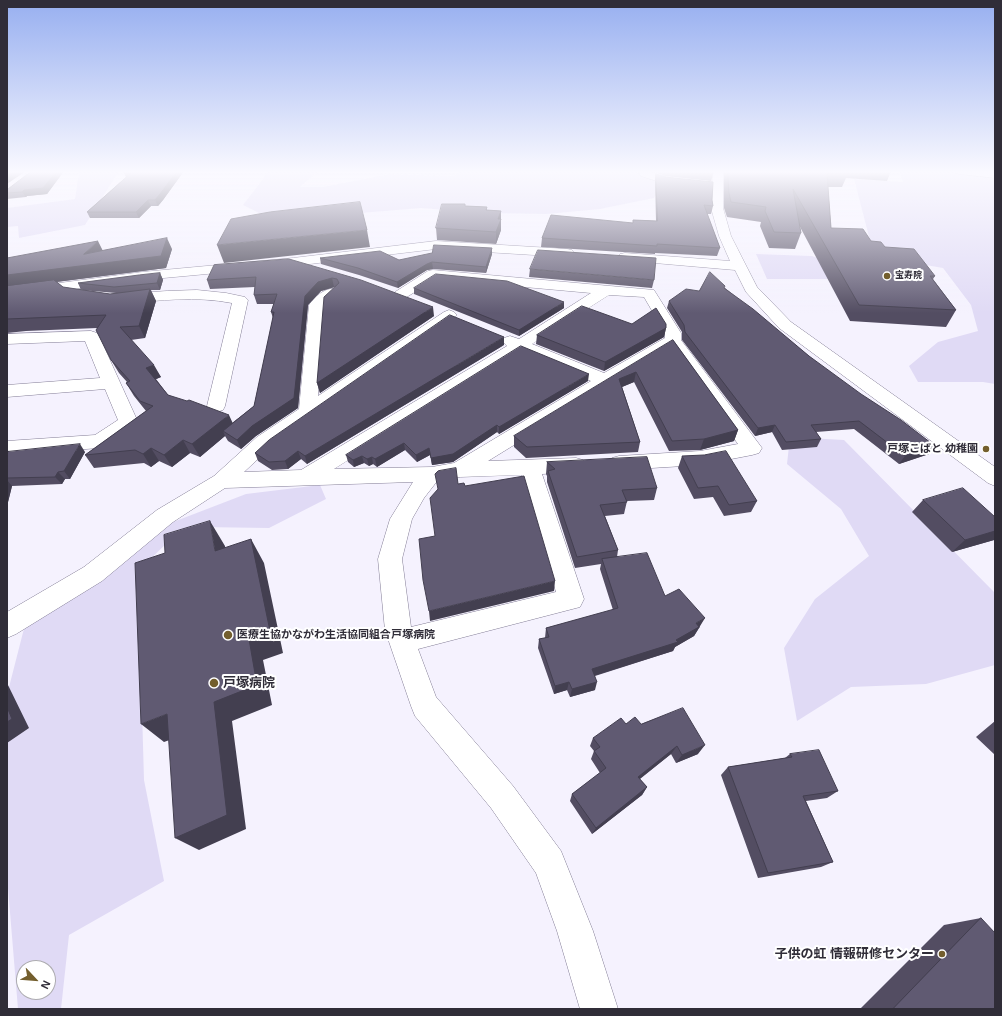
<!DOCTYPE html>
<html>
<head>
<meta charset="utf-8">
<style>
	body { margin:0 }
	#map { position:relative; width:1002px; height:1016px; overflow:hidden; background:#f5f2fe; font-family:Arial,sans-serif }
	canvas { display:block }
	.frame { position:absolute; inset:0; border:8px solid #302d38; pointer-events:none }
	.north { position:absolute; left:16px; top:960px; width:40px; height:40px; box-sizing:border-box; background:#fff; border:1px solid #acabaf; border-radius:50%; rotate:116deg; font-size:11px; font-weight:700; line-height:16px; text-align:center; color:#302d38 }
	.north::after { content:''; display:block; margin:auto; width:14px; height:18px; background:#735e2d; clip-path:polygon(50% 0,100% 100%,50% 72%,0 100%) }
</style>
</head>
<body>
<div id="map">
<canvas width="1002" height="1016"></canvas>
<div class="frame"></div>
<div class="north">N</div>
</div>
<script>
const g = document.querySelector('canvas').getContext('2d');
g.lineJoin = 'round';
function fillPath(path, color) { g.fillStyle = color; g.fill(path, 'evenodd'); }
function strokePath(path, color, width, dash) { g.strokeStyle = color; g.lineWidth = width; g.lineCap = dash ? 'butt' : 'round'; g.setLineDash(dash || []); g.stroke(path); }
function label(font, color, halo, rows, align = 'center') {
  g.font = font + ' Arial,"Noto Sans JP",sans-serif'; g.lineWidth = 4; g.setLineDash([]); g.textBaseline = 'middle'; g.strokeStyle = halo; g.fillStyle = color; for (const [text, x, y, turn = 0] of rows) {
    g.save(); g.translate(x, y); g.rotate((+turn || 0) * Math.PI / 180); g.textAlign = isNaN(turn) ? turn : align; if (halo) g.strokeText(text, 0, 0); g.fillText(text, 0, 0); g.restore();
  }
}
fillPath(new Path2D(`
	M94,171h25l-34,54 -66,13 -1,-12 -11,1v-19l68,-9 4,-27z
	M269,171h49l-18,16h23l67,-13 63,2 9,-5h168l34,9 -10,18 -54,11 -53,5 -61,-1 -65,-5 -120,10 -38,-3 -20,-10z
	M900,171h46l49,8v205l-12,-2h-65l-9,-16 29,-24 40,-11 -7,-26 -28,-37 -69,-12 -20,-77 49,3z
	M756,254l56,2 14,5 12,18h-71z
	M790,437l54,3 151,153v72l-69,19 -75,3 -54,34 -13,-73 31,-49 54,-43 -28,-47 -54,-45z
	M320,485l6,14 -57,29 -69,-1 -30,13 -32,31 6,209 20,101 -95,54 -8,74h-43l-11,-133v-181l21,-82 140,-89 78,-30zM24,968h24v24h-24z`), '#e0daf5');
const street = new Path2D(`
	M638,171h10l18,6 22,4 2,2c-7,8 -39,-4 -49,-7z
	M954,171l41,1v6l-36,-4 -4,-1z
	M433,270l221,20 27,43v7l81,108 -3,5 -7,2 -52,10 -81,5 -7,-2 -3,-5 3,-5 7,-2 81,-5 38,-7 -68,-95 -182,112 88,-3 7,2 3,5 -3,5 -7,2 -34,2 42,125 -4,8 -162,42 18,48 77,89 48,65 32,80 25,78h-38l-23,-78 -21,-58 -45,-65 -76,-92 -4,-10 -26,-76 -7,-71 12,-40 23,-37 -188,6 -52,34 -71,59 -86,53 -9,4v-26l77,-45 73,-57 57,-34 43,-39 42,-28 10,-104c6,-9 18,-19 29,-16l2,3 -15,14 -7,90 126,-84 5,-2 5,2 3,3 -3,3 -183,129 -27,25 57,-2 206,-124 -5,-5 2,-3 6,-2 9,3 72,-46 -155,-14 -31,19 -5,1 -5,-1 -2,-3 2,-3 33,-21zM609,295l35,2 21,36v5l-61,35 -72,-29zM521,352l70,29 -137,82 -22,4 -98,2zM522,475l34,117 -145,35 -9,-68 10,-40 12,-21 14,-18 22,-3z
	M197,290l29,3 19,4 3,3 -23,106 -2,4 -7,2 -7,-2 -2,-4 25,-103c-36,-7 -72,-3 -108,1l-5,-2 -3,-3 3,-3 5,-2 43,-3z
	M91,331l6,2 2,3 39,86 -3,4 -29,20 -7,2 -92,7v-14l88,-6 23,-15 -13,-31 -98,8v-12l93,-7 -15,-37 -78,3v-10z`);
const secondary = new Path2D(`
	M713,171h10v37l8,28 26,51 34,35 204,145v19l-7,-3 -209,-155 -33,-36 -11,-22 -115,-10 -2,-3 2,-3 5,-1 105,8 -11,-25 -8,-28z
	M436,241l131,8 5,1 2,3 -2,3 -5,1 -131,-8 -143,17 -151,14 -135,18v-8l135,-18 151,-14z`);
strokePath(street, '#837d96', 1);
strokePath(secondary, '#837d96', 1);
fillPath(street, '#fff');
fillPath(secondary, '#fff');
fillPath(new Path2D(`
	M32,171h152l-21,29 -5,6h-7l-12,12h-49l-3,-6 39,-35 -2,-4 2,-2h-62l-17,23 -20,2 -1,1 -19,2v-9l1,-1z
	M655,171h59l-3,10 -46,-5 -10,-4z
	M724,171h167l-4,10 -41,-3 -4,9h-14l3,41 40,13 14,6 50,29 -2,3 23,31 -10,17 -96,-6 -51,-96 2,8 -6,16 -26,-1 -9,-22 1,-4 -34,-5 -3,-9z
	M656,174l56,26 1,6 -2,8h-4l13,34 -3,8 -62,-3v1l-114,-7 1,-9 91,-15v-3l23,1 -1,-39z
	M465,204v2l22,1v3l14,1v19l-5,14 -59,-4 -1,-12z
	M172,249l-6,19 -109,14 6,5 47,7 6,-1 -35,-3 -3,-7 82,-10 3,7 -3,10h-9l5,11 -11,37 -14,2 30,37 -5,2 12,16 64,28 22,-17 19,-88 -2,-6 3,-8h-17l-3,-9 1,-8 -45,2 -3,-9 82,-21 145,57 -114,77 -3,-10 18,-96 -14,4 -13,14 -10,103 -42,28 -15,13 -13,-8 -3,-5 -25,21 -10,-4 -18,14 -13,-6 -8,6 -7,-4 -50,5 -9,-13 61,-44 -12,-15 -8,-13 1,-1 -8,-9 -8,-13 -14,-32 -71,3 -19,2v-75z
	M492,254l-6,19 -53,-4 -6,1 -29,18 -39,-13 -38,-11 -1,-6 79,2z
	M530,269l124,11 -2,8 -123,-11z
	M414,288l150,20 -45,28 -105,-42z
	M725,288l84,68 120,98 -30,10 -45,-35 -38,3 5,7 -4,8 -35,3 -10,-18 -17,4 -73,-96v-8l-15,-24 2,-7 30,-10z
	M632,324l34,4 -2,9 -60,34 -68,-27 1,-9z
	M673,340l65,90 -4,11 -34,9 -31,1 -35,-69 -12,5 18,55 -2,10 -112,6 -12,-11v-11z
	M504,345l-197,119 -6,-5 -13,10 -16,1 -14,-9 -3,-8z
	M588,381l-89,53 -2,-2 -44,30 -21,3 -2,-10 -13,7 -12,-12 -28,17 -4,-3 -4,2 -5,-3 -10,4 -6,-5 -2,-7z
	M7,449l2,3h76l-15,27h-5l-3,5 -50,2 -4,16h-1z
	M682,456l75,45 -6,11 -27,4 -11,-19 -19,2 -16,-31z
	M547,462l110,26 -3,12 -27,1 -3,13 -19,2 13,34 -1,7 48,39 35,31 -1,1 -5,8 -19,11 -2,4 -78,25v14l-25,7 -3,-7 -13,4 -16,-46 1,-9 6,-1 1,-10 67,-18 -13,-41 1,-5 -26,4 -28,-86v-6l-1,-2z
	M923,500l72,17v22l-1,1 -42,12 -40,-40z
	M995,721v34l-19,-18z
	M626,724h15l57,30 -22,9 -5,-9 -31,25 7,8 -5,8 -50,39 -22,-33 2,-7 28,-21 -9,-14 3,-8 -4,-5 3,-8z
	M790,754l48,37 -11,7 -21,3 27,61 -12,5 -63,11 -37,-103 7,-8 57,-9z
	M981,918l14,91h-135l84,-84z`), '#534d62');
fillPath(new Path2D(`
	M15,171h11l-19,13v-8z
	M57,171h7l-17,23 -20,2 -1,1 -4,-5 2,-2z
	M177,171h7l-21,29 -5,6 -3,-6z
	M148,200l3,6 -12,12 -3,-6z
	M501,211v19l-5,14v-12l2,-13z
	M367,230l3,17 -146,16 -7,-18z
	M167,238l5,11 -6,19 -159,20v-13l77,-21 14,-13 6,12z
	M492,248v6l-6,19v-6z
	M432,262l1,7 -6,1 -29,18 -1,-6 30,-18z
	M160,273l3,7 -3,10 -3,-7z
	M332,278l2,9 -13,4 -13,14 -10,103 -42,28 -15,13 -4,-9 15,-14 53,-130 13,-14z
	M150,289l6,12 -11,37 -6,-12z
	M564,302v6l-45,28v-6z
	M433,307l1,9 -114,77 -3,-10z
	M666,328l-2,9 -60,34 1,-9z
	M504,337v8l-197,119 -2,-8z
	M154,365l7,12 -7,3 -8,-12z
	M636,372l-2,10 -17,7 2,-10z
	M589,374l-1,7 -89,53v-7z
	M229,415l6,13 -12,3 2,5 -25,21 -8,-13z
	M497,425v7l-44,30 -21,3 -1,-7z
	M775,425l-3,7 -17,4 3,-8z
	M738,430l-4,11 -34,9 4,-11z
	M183,440l7,13 -18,14 -8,-12z
	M404,443l1,7 -28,17 -2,-8z
	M80,444l5,8 -15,27 -6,-8z
	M935,446l-6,8 -30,10 6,-8z
	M151,448l8,13 -8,6 -8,-13z
	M429,448l1,7 -13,7 -1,-7z
	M298,451l3,8 -13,10 -3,-8z
	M362,456l2,7 -10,4 -1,-7z
	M372,457l1,7 -4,2 -2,-7z
	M58,472l7,7 -3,5 -7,-7z
	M7,480l5,6 -4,16h-1z
	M210,521l15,25 5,29 -15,-24z
	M995,531v8l-1,1 -42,12 13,-12z
	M251,539l13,24 19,90 -20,7 9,45 -40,16 14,108 -47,21 -24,-12 39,-136 35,-63z
	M555,581l-1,10 -124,30 -1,-10z
	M705,618l-11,18 -19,11 -2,4 -83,26 2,-8 84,-29 20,-17z
	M569,682l-2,8 -13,4 1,-8z
	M597,682l-2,8 -25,7 2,-8z
	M7,683l22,45 -22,15z
	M167,714l22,19 -25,9 -23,-18z
	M705,745l-7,9 -22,9 6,-8z
	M677,746l-6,8 -38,30 5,-7z
	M647,787l-5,8 -50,39 4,-6z`), '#433f50');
const building = new Path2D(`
	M7,171h8l-8,5z
	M32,171h25l-14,17 -19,2 -2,2 -15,1v-3l1,-1z
	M127,171h50l-17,23 -5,6h-7l-12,12h-49l44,-39h-7z
	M728,171h118l2,2h-21l4,55 32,1 8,12 10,1 4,5 29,2 21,27h-5l26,34 -97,-5 -66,-116 8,44 -27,-1 -9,-21 1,-4 -35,-5 -2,-9z
	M656,174l9,3 48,5 -1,18 1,6 -9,-1 16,43 -63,-4v2l-115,-8 9,-23 82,8v-3l24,1z
	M360,202l7,28 -150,15 14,-26 39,-7z
	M442,204h23v2l22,1 -1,3 15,1 -3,8h3l-5,13 -60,-4z
	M167,238l-6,18 -154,19v-17l91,-17 -14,13z
	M434,245l58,3 -6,19 -54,-5 -5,2 -30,18 -39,-14 -38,-10 60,-7 19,9 33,-7z
	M538,250l118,8 -2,22 -124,-11z
	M289,259l72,21 72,27 -116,76 7,-86 15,-14 -2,-4 -5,-1 -14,4 -13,14 -11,102 -42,28 -15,14 -14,-9 31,-25 20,-94h-3l6,-18 -23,1 2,-18 -49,3 7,-15z
	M710,272l15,14 -1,2 29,21 56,47 52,38 40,26 34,26 -30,10 -46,-35 -48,4 10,14 -35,3 -11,-17 -17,3 -73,-96 -1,-7 -15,-24 17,-12 13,2z
	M160,273l-3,10 -43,4 -36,-4 61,-8z
	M436,274l71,7 57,21 -45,28 -105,-42z
	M54,280l9,7 47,7 40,-5 -11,37 -19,1 34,38 -8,3 22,27 19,6 2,-1 40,15 -37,29 -9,-4 -19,15 -13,-7 -8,6 -8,-4 -50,5 68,-49 -13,-5 -14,-18 4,-2 -19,-21 -15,-30 10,-15 -99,4v-33z
	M582,306l50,18 24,-16 10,16v4l-61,34 -68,-27z
	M450,315l54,22 -199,119 -7,-5 -13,10 -16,1 -14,-9 14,-13z
	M673,340l65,90 -34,9 -32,2 -36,-69 -17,7 21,63 -113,5 -13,-11z
	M521,346l68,28 -90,53 -2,-2 -44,29 -22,4 -2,-10 -13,7 -12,-12 -29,16 -3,-2 -5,2 -5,-3 -9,4 -7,-5z
	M80,444l-16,27 -6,1 -3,5 -48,1v-26z
	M726,451l31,50 -28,4 -11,-19 -20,2 -16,-32 22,-1z
	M647,457l10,31 -35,2 5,12 -27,3 18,45 -41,7 -29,-86 7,-2 -8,-7z
	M456,468l2,16 6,-1 1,3 59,-10 31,105 -126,30 -6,-31 -4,-41 16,-3 -5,-38 8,-9 -3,-15 3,-3z
	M963,488l32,29v14l-30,9 -42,-40z
	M210,521l5,30 36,-12 19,92 -21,8 8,46 -43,17 13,113 -52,23 -8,-124 -26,10 -6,-161 30,-10 -1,-18z
	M647,553l18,43 14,-7 26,29 -9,5 3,4 -23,13 2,2 -86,27 5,13 -25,7 -3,-7 -14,4 -16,-47 10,-2 -3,-9 72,-20 -16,-49z
	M7,707l5,12 -5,3z
	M683,708l22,37 -23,10 -5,-9 -39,31 9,10 -51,41 -24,-34 34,-26 -12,-17 6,-4 -7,-9 28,-20 5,6 9,-7 6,7z
	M819,750l19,41 -35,5 30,66 -65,11 -40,-106 64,-10 -2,-3z
	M981,918l14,15v76h-102z`);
fillPath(building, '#605a72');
strokePath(building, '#433f50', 1);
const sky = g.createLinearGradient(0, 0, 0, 313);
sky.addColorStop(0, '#97aff0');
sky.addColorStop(0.55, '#faf9ff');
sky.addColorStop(1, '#faf9ff00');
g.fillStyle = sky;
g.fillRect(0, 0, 1002, 313);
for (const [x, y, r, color] of [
	[887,276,4,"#735e2d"],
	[986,449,4,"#735e2d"],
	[228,635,5,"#735e2d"],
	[214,683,5,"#735e2d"],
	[942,954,4,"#735e2d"]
]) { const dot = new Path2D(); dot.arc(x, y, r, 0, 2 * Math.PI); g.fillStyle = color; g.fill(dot); strokePath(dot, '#fff', 1.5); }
label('bold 9px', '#302d38', '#fff', [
	["宝寿院",895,276]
], 'left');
label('bold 11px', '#302d38', '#fff', [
	["戸塚こばと 幼稚園",978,449],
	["医療生協かながわ生活協同組合戸塚病院",237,635,"left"]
], 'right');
label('bold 13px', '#302d38', '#fff', [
	["戸塚病院",223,683],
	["子供の虹 情報研修センター",934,954,"right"]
], 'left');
</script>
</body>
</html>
